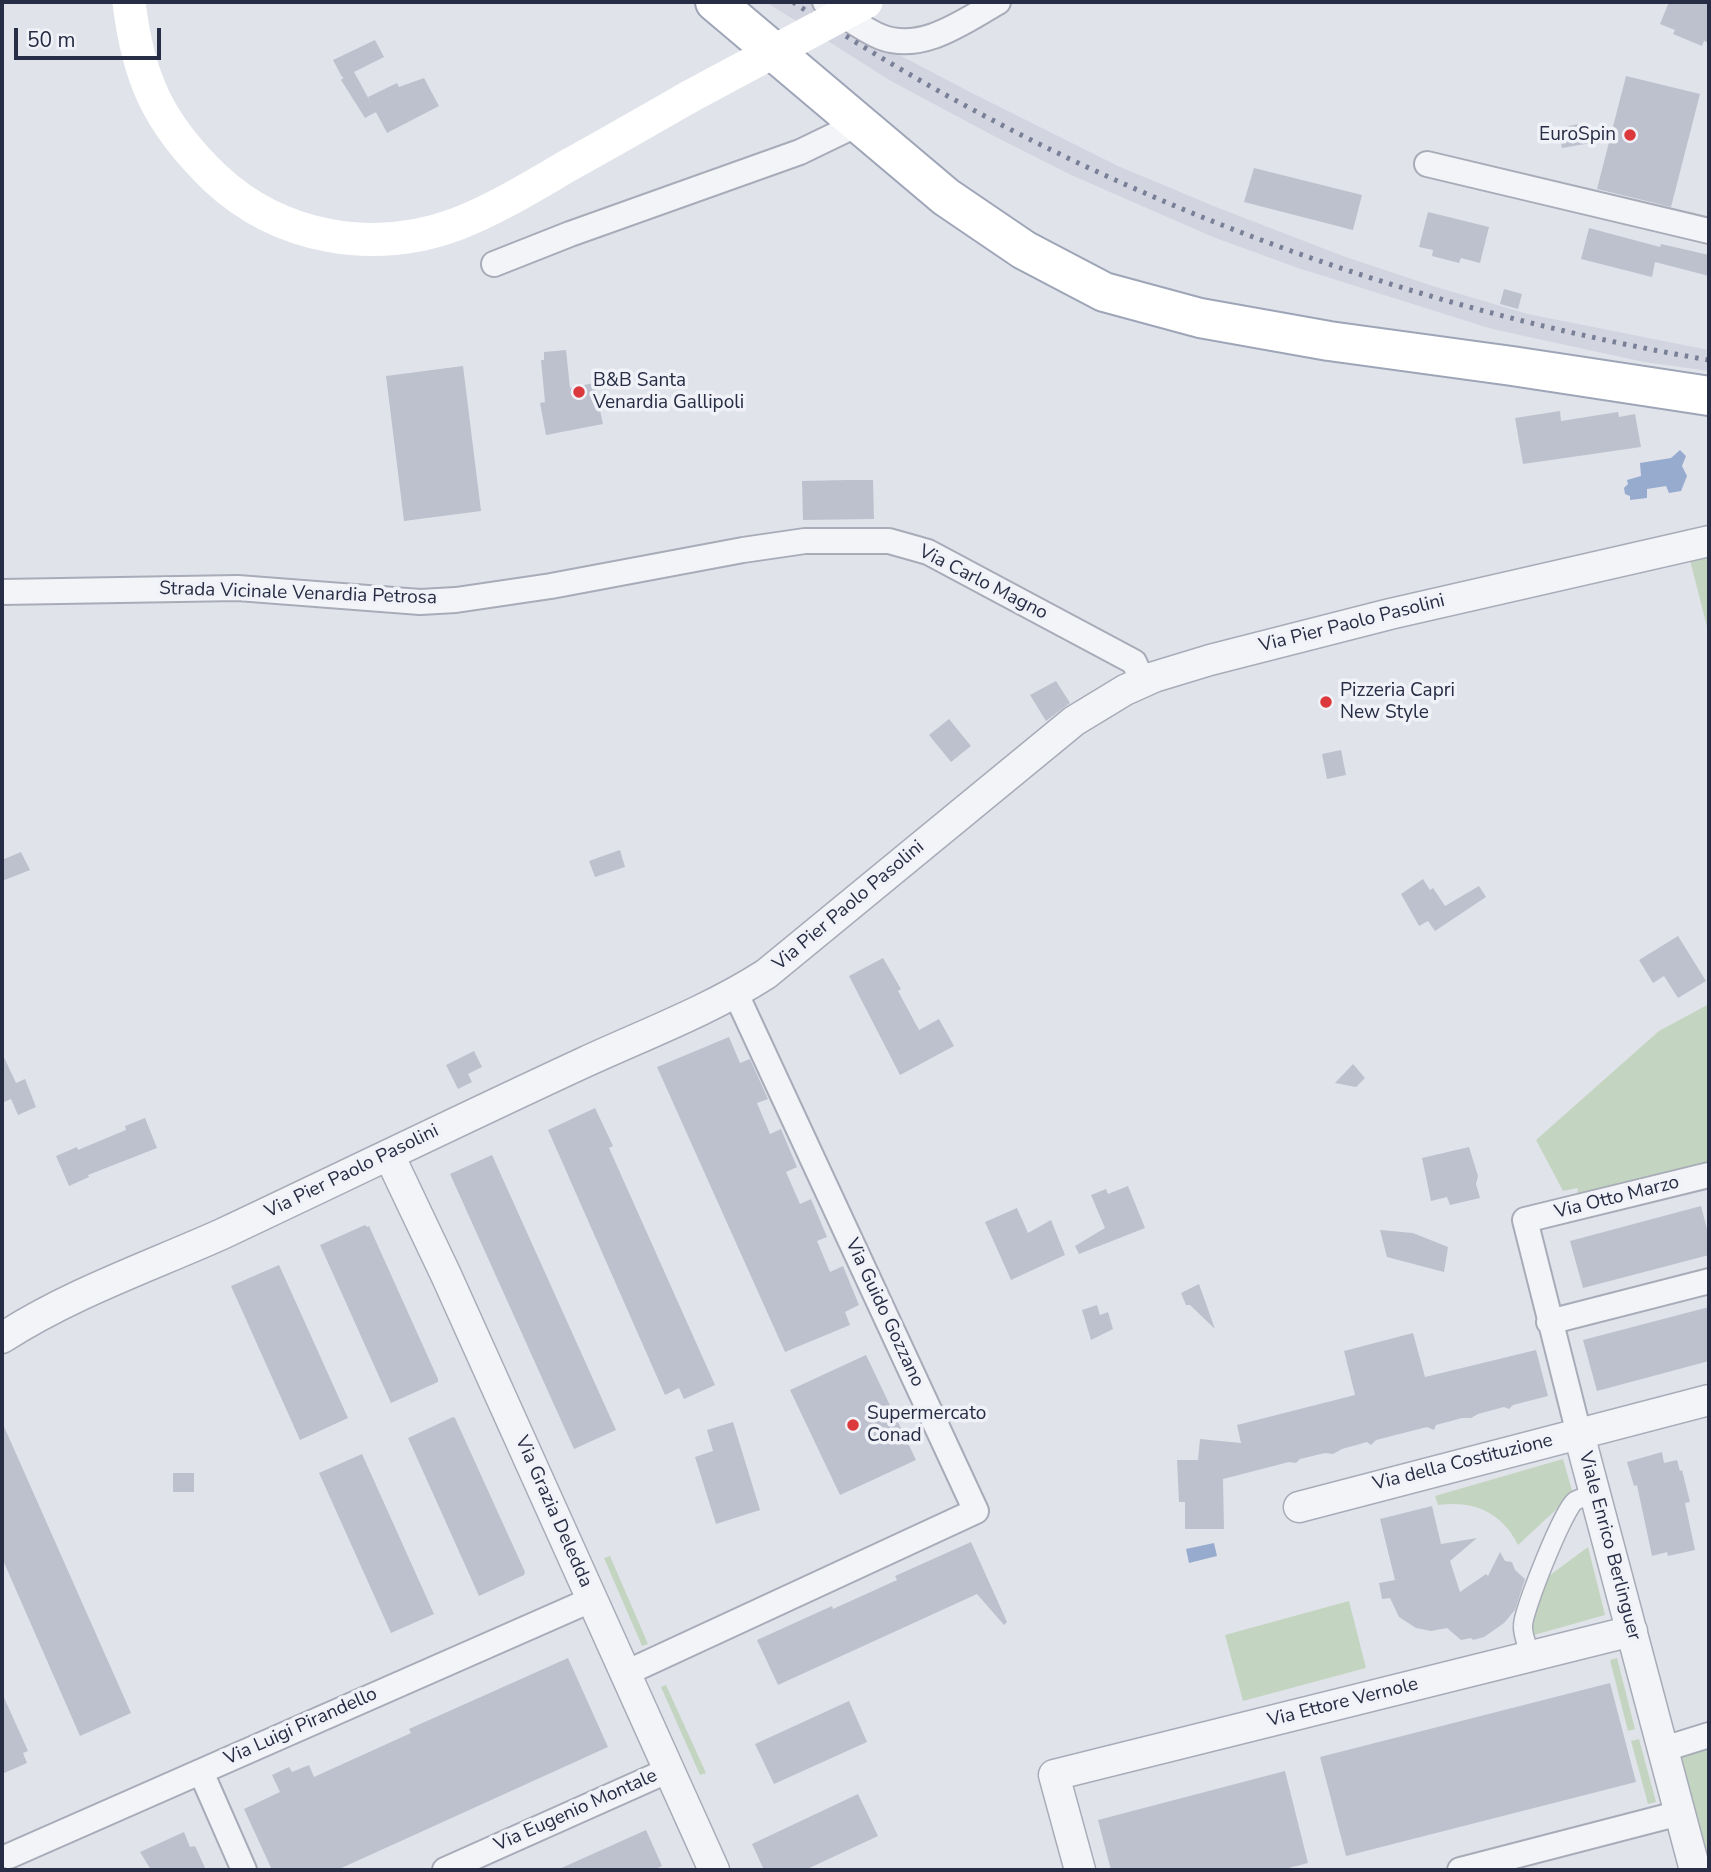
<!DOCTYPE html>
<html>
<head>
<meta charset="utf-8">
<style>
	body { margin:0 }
	#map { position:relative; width:1711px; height:1872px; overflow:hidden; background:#e0e3ea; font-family:"Nunito Sans",sans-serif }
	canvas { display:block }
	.frame { position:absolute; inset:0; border:4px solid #272d44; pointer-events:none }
	.scale { position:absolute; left:14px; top:28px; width:147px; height:32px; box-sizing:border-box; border:4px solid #272d44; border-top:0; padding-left:9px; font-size:21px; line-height:24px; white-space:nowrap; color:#272d44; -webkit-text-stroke:5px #f0f2f8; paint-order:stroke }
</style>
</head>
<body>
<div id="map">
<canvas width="1711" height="1872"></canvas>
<div class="frame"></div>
<div class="scale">50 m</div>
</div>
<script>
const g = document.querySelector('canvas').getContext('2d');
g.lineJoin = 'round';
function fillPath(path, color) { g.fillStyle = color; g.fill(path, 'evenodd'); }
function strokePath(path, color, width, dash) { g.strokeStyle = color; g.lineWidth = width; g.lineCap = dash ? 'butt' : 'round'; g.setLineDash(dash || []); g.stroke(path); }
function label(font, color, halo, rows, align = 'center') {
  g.font = font + ' "Nunito Sans",sans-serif'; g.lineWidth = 7; g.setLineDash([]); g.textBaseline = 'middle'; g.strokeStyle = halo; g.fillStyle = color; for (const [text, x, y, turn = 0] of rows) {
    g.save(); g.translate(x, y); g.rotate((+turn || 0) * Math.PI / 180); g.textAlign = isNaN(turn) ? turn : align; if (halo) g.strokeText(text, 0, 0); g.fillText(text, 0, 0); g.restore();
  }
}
fillPath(new Path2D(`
	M766,2h44l38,26 120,63 150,75 98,41 127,49 93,31 92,27 181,36v21l-65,-9 -152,-33 -197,-62 -82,-30 -142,-62 -79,-40 -101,-54z`), '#d2d5e0');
fillPath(new Path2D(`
	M1709,557v78l-19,-75z
	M1709,1004v163l-132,28 1,-7 -15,3 -27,-51 123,-109z
	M1563,1459l10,35 -55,51c-16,-33 -45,-45 -80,-40l-3,-9z
	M1588,1547l17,68 -71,20 -3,-15 15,-42z
	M610,1556l38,88 -6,2 -38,-88z
	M1349,1601l17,67 -123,33 -18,-66z
	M1617,1658l18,71 -7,2 -18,-71z
	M666,1685l40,88 -6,2 -39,-88z
	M1639,1739l17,63 -8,2 -17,-63z
	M1709,1744v121l-29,-112z`), '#c3d5c0');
fillPath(new Path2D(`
	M1680,450l6,6 -4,10 5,10 -6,15 -12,2 -3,-7 -19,3v9l-17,2v-4l-5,-2 -1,-6 4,-4 -1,-4 14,-4 -1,-13 31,-5z
	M1214,1543l3,13 -28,7 -3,-14z`), '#97abce');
fillPath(new Path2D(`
	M1669,2h40v41l-5,-2 -2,5 -29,-12 2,-4 -15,-6z
	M375,40l9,17 -30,15 22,40 -11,6 -24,-38 3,-3h-2l-9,-17z
	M1626,76l74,18 -29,113 -74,-18z
	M424,78l15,28 -52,27 -19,-36 29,-14 2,4z
	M1579,124l1,4 9,-1 2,16 -29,5 -3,-17h5l-1,-4z
	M1254,168l108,27 -9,35 -109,-28z
	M1428,212l61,15 -9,36 -19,-5 -2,5 -27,-7 1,-6 -14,-3z
	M1589,228l71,19 1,-3 48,11v21l-54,-14 -3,15 -71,-18z
	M1504,289l18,5 -4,15 -18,-5z
	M566,350l4,38 24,-5 9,41 -57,11 -6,-32 5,-1 -4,-42h3v-8z
	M463,366l18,145 -77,10 -18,-145z
	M1560,411l1,10 57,-9 1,5 16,-3 6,33 -118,17 -8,-46z
	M847,480h26l1,39 -71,1 -1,-39z
	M1056,681l14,22 -24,18 -16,-26z
	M949,719l22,27 -20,16 -22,-27z
	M1341,750l5,25 -19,4 -5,-25z
	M620,850l5,17 -30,10 -6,-16z
	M21,852l9,18 -28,11v-21z
	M1423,879l7,11 3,-2 12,18 34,-20 7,11 -51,34 -7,-10 -9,5 -18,-32z
	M1678,936l28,45 -28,17 -14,-22 -11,7 -14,-23z
	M883,958l18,31 -3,2 21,39 20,-11 15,27 -54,29 -51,-99z
	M729,1037l11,26 10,-4 18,40 -11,4 13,31 11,-5 16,38 -11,5 14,32 11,-5 16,38 -10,4 13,31 13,-6 16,39 -14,7 5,13 -65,27 -128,-285z
	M474,1051l8,16 -14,7 4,8 -14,7 -12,-24z
	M2,1053l14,30 9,-4 11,28 -18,8 -7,-16 -9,4z
	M1353,1064l12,14 -9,9 -21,-4z
	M595,1108l18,38 -4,2 106,237 -31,14 -5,-11 -14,7 -117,-265z
	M145,1118l12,30 -69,27 1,2 -20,9 -13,-30 21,-9 1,3 31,-13 17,-7 -1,-4z
	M1469,1147l9,29 -2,8 4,14 -30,7 -3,-8 -16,4 -9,-43z
	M492,1155l124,275 -42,19 -124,-275z
	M1128,1186l17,42 -66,26 -4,-8 30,-18 -14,-33 15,-6 2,5z
	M1701,1206l8,31v18l-126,33 -13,-47z
	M1017,1208l11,25 23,-13 14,35 -54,25 -26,-58z
	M365,1225l2,2 2,-1 69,153v3l-47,21 -71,-158z
	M1380,1230l33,3 35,14 -4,25 -57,-15z
	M279,1265l69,153 -48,22 -69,-154z
	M1199,1284l16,45 -25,-24h-4l-5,-12z
	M1097,1305l3,10 8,-3 5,17 -22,11 -9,-30z
	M1709,1307v54l-112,30 -14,-51z
	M1413,1333l12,44 111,-27 12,46 -35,9 -4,4 -5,-2 -26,7 -7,4h-9l-26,7 -2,5 -7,-3 -51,13 -5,5 -4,-3 -25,7 -9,5 -8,-1 -25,6 -4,4 -7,-1 -66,17 1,50h-39v-27h-6l-2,-42h21l2,-21 41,4 -4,-18 118,-30 -11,-44z
	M866,1355l50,105 -76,35 -50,-105z
	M453,1417l2,1 70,154 -1,3 -45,21 -71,-158z
	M2,1422l129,291 -51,23 -78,-178z
	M733,1422l27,88 -44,14 -21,-67 18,-6 -6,-21z
	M1662,1452l2,11 13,-3 3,11 2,-1 8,32 -5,1 10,47 -27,6 -1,-4 -15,4 -15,-71 -3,1 -7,-24z
	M362,1454l72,160 -43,19 -72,-160z
	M173,1473h21v19h-21z
	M1432,1506l9,38 36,-6 -27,23 10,31 26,-18 2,2 12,-24 5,9 7,1 3,8 10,9 -10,31 -11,13 -20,14 -11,3 -2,-2 -10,2 -14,-12 -16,3 -15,-3 -17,-11 -9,-19 -8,1 -3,-16 16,-3 -15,-61z
	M971,1542l36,80 -3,3 -27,-31 -199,91 -21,-45 75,-34 1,3 64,-29 -2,-4z
	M568,1658l40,89 -271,123h-65l-28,-61 36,-17 -8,-17 17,-8 3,5 17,-7 5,12 97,-44 -2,-4z
	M1610,1683l26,99 -290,74 -26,-99z
	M2,1693l26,58 -5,2 4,10 -25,11z
	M849,1701l18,41 -93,42 -19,-40z
	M1285,1771l23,92 -27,7h-170l-13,-50z
	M858,1794l20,42 -73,34h-41l-12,-26z
	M646,1830l16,36 -9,4h-96z
	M184,1832l6,15 5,-1 11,24h-55l-11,-18z`), '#bdc1ce');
const pedestrian = new Path2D(`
	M1531,1656c-3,-9 -9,-21 -8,-31 1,-16 40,-115 52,-124 5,-3 14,-5 20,-8`);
const minor = new Path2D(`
	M825,2c18,12 36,27 56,35 41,16 83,-16 117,-35
	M1427,164l282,67
	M494,264l76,-30 230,-82 60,-29
	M2,592l236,-4 182,14 36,-2 95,-14 192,-36 62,-9h84l39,11 206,110 9,20
	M1549,1322l160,-41
	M1579,1434l-54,-214 184,-45
	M626,1673l350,-162 -240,-517
	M1664,1749l45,-14
	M201,1772l43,98
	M9,1856l584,-257
	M445,1870l224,-100
	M1460,1870l220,-57`);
const tertiary = new Path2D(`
	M389,1155l57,120 268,595
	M2,1338c68,-44 146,-71 220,-104 121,-57 242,-116 363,-172 61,-28 125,-52 181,-88l308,-253 51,-31 29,-13 56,-17 180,-46 319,-73
	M1579,1434l116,436
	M1299,1507l410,-107
	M1080,1870l-26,-95 578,-144`);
const primary = new Path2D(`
	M715,2l231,195 78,53 80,42 96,26 129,23 183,25 197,30`);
strokePath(pedestrian, '#a8acb8', 21);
strokePath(minor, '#a8acb8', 28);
strokePath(tertiary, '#a8acb8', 33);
strokePath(primary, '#9ea5b7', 42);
strokePath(pedestrian, '#f3f4f8', 18);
strokePath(minor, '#f3f4f8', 24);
strokePath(tertiary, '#f3f4f8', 30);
strokePath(new Path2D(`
	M129,2c9,77 30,122 86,176 65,61 159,77 242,46 39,-15 76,-38 112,-59 40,-22 80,-45 120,-68`), '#fff', 33);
strokePath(primary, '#fff', 38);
strokePath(new Path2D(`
	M793,2c277,184 589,302 916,358`), '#787f96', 5, [3.5, 7]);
strokePath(new Path2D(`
	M689,97l177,-95`), '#fff', 33);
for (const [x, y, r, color] of [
	[1630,135,7,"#dc393c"],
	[579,392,7,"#dc393c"],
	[1326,702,7,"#dc393c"],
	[853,1425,7,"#dc393c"]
]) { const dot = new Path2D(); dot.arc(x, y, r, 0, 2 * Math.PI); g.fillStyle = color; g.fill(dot); strokePath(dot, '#f0f2f8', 2.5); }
label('19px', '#272d44', '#f0f2f8', [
	["EuroSpin",1616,135,"right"],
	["B&B Santa",593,381],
	["Venardia Gallipoli",593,403],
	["Pizzeria Capri",1340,691],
	["New Style",1340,713],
	["Supermercato",867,1414],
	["Conad",867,1436]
], 'left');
label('19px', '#272d44', '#f0f2f8', [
	["Via Carlo Magno",983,583,27],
	["Strada Vicinale Venardia Petrosa",298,594,2],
	["Via Pier Paolo Pasolini",1352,624,-14],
	["Via Pier Paolo Pasolini",849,906,-40],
	["Via Pier Paolo Pasolini",352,1172,-26],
	["Via Otto Marzo",1617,1198,-14],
	["Via Guido Gozzano",884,1313,65],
	["Via della Costituzione",1463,1463,-14],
	["Via Grazia Deledda",553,1512,66],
	["Viale Enrico Berlinguer",1609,1546,75],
	["Via Ettore Vernole",1343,1703,-14],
	["Via Luigi Pirandello",301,1727,-24],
	["Via Eugenio Montale",576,1811,-24]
]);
</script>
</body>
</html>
